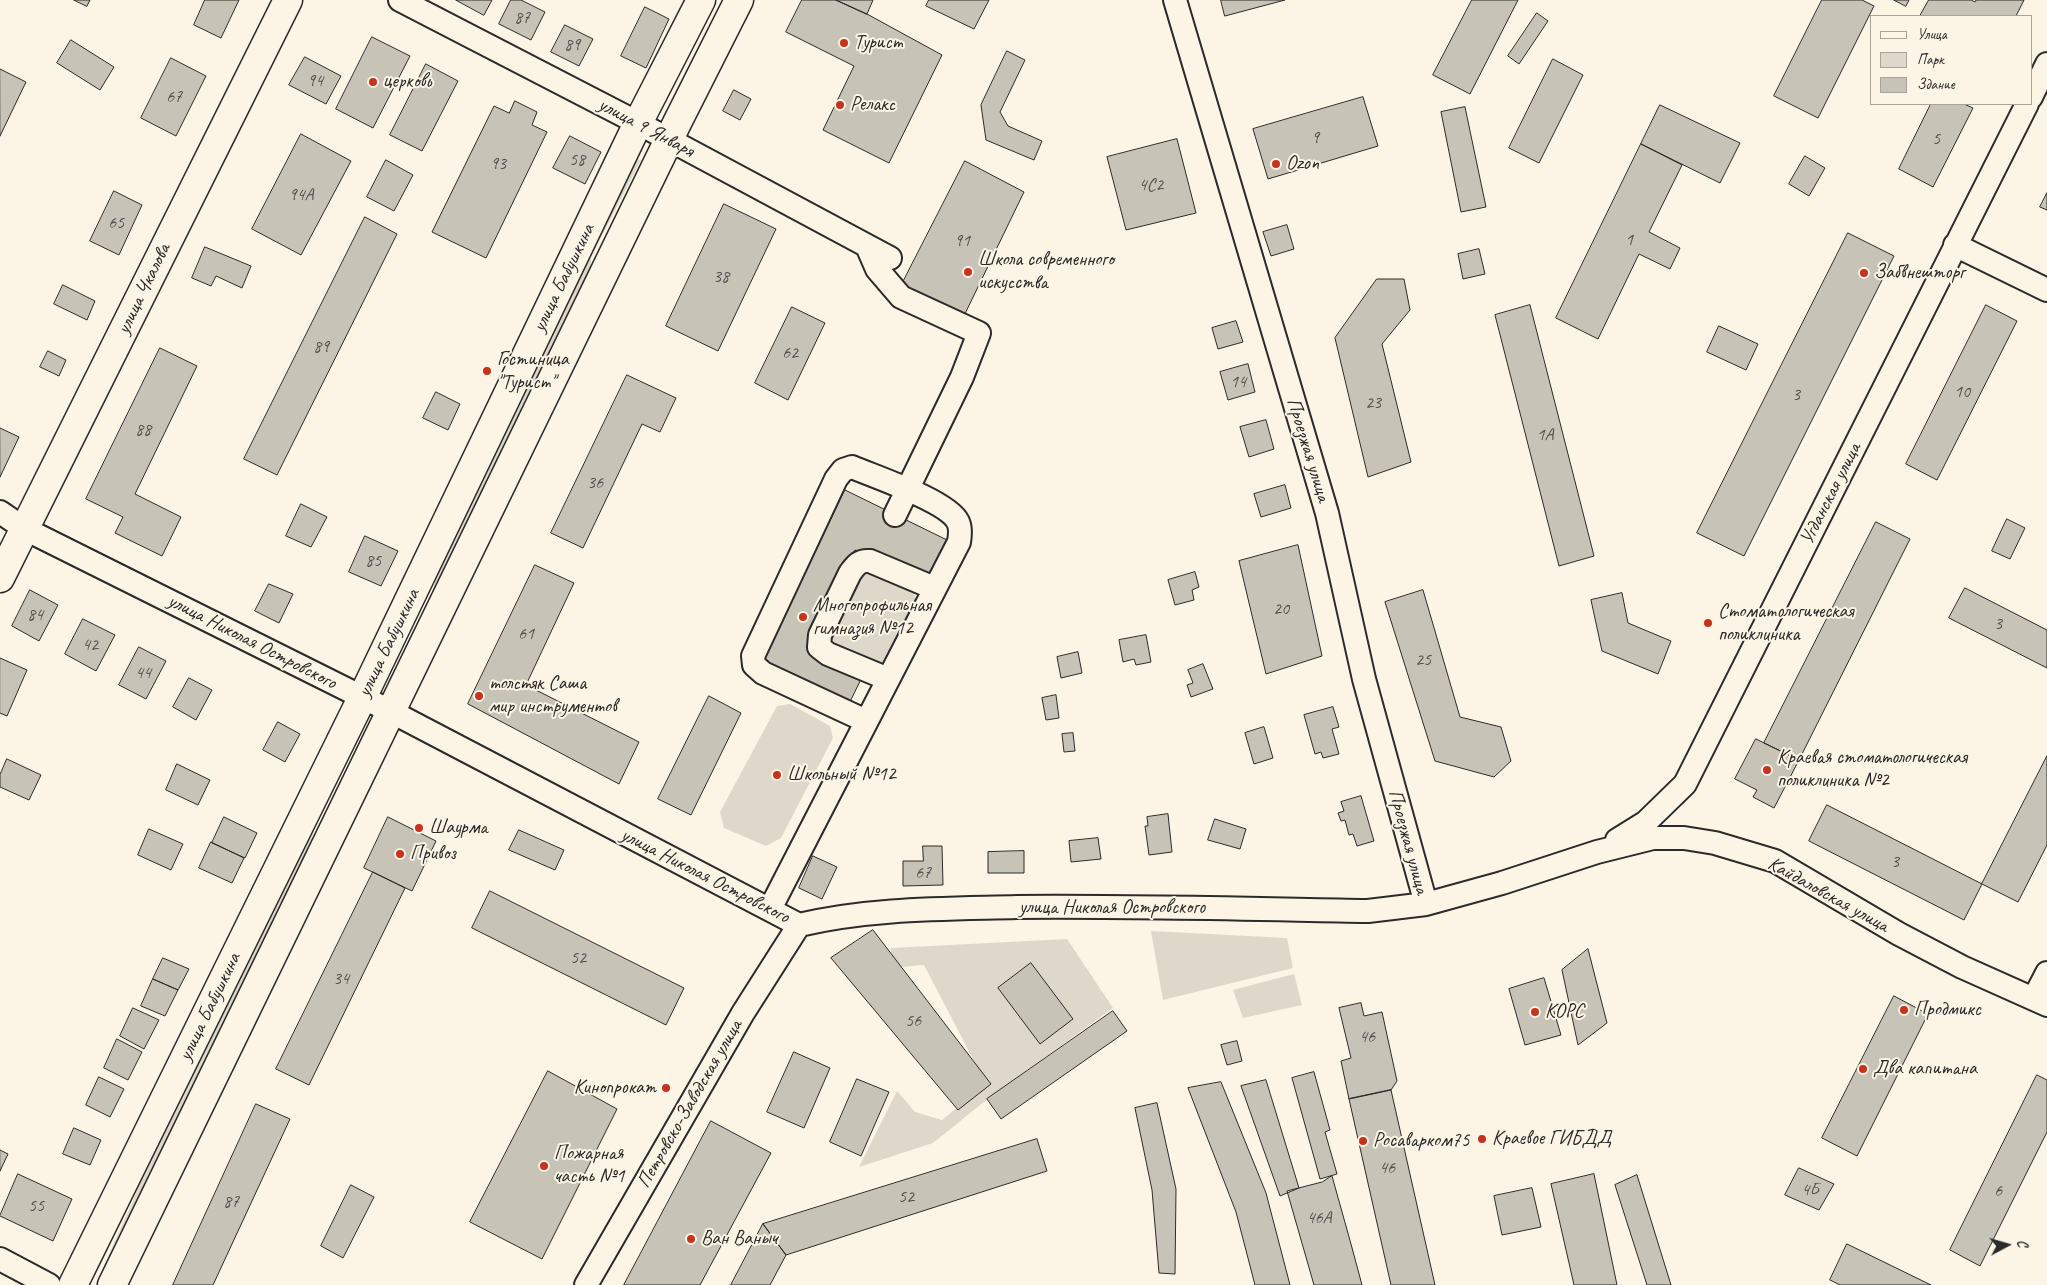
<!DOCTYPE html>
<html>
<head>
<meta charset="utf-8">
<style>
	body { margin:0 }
	#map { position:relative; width:2047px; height:1285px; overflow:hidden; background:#fcf5e5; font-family:Caveat,sans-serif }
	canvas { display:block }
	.legend { position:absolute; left:1870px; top:15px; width:162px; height:90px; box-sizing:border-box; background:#fcf5e5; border:1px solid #a8a49b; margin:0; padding:6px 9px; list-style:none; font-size:15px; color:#2b2b2b }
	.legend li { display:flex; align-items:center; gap:10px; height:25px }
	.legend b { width:25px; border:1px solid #a8a49b }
	.north { position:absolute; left:1982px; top:1220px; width:50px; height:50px; -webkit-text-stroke:4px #fcf5e5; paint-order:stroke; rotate:84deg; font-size:14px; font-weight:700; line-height:20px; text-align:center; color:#2b2b2b }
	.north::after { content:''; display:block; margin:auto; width:18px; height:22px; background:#2b2b2b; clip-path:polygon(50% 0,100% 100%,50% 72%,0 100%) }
</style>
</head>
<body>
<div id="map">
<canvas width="2047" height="1285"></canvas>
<ul class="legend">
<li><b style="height:6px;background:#fcf5e5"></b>Улица</li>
<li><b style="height:14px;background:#ded8ca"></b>Парк</li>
<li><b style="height:14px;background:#c8c3b7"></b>Здание</li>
</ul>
<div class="north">С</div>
</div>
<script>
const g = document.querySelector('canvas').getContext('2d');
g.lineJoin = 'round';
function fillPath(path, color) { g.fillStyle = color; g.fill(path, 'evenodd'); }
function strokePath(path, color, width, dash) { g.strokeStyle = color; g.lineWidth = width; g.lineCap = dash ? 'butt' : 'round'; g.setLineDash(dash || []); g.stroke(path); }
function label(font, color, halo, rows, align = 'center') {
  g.font = font + ' Caveat,sans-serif'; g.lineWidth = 4; g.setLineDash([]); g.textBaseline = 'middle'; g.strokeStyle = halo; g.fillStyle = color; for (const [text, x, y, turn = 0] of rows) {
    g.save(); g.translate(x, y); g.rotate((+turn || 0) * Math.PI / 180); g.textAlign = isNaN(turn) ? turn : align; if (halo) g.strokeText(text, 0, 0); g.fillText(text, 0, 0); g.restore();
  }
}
fillPath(new Path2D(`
	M637,159l4,1 -50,97v22l-192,392 34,-80 7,-35z
	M861,568l53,22 2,12 -30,67 -58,-22 -1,-18z
	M790,704l40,22 3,12 -52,100 -15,8 -42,-18 -4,-16 57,-106z
	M353,743l-37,81 -16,50 -196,391 29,-64 19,-48z
	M1151,931l136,7 6,30 -130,32z
	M1067,939l46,69 -123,89 -57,46 -74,24 38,-76 18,21 27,8 44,-36 -62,-119 -24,2 -9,-9v-10z
	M1294,974l8,31 -59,13 -10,-28z`), '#ded8ca');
const building = new Path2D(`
	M74,0h16l-3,6z
	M205,0h34l-18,38 -27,-13z
	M456,0h36l-8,15z
	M511,0h10l24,12 -14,28 -32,-16z
	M802,0h34l31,14 75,41 -53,108 -66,-33 31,-64 -68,-34z
	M836,0h37l-6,14z
	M929,0h60l-15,29 -48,-23z
	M1221,0h64l-60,16z
	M1472,0h46l-48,94 -37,-19z
	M1822,0h40l12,6 -56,112 -44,-22z
	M1894,0h15l-3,6z
	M1929,0h42l4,2 1,-2h48l-8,16h-96z
	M645,7l24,12 -23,49 -25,-12z
	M1537,13l11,8 -29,43 -11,-8z
	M565,25l28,14 -14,27 -28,-14z
	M372,37l38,19 -37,72 -37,-19z
	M71,40l43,27 -14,23 -43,-27z
	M1007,51l18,9 -25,52 8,14 34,15 -8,19 -48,-20 -5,-35z
	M305,57l36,19 -15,28 -37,-19z
	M171,58l35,18 -30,60 -35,-18z
	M1553,59l30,16 -44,88 -30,-15z
	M426,64l32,17 -36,70 -32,-16z
	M0,69l26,13 -26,54z
	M734,90l17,9 -11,21 -17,-9z
	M1363,97l15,49 -110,33 -15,-50z
	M515,101l22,11 -5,13 15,7 -61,126 -54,-26 62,-126 15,7z
	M1931,104h33l9,4 -40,79 -34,-18z
	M1660,105l80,38 -20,40 -79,-39z
	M1465,107l21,100 -25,5 -20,-100z
	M301,134l50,27 -50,94 -49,-26z
	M570,136l31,16 -16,32 -32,-16z
	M1177,139l19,74 -70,17 -19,-73z
	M1641,144l41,21 -33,67 31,16 -10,21 -31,-15 -41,85 -42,-21z
	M1805,156l20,12 -16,28 -20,-12z
	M386,160l27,15 -19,36 -27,-14z
	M965,161l59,31 -63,130 -62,-32z
	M114,191l28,14 -23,50 -29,-14z
	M2047,193v17l-7,-3z
	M724,204l52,25 -58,122 -52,-25z
	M365,217l32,17 -120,241 -33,-16z
	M1287,225l7,24 -23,7 -8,-24z
	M1848,233l46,23 -150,300 -47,-23z
	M205,247l46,19 -9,22 -26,-12 -5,10 -19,-8z
	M1479,249l6,25 -22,5 -5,-25z
	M1377,279h27l6,31 -28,34 29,118 -43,15 -33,-139z
	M63,285l32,16 -8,19 -33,-16z
	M1530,305l64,251 -35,10 -64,-251z
	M1986,305l31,16 -80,159 -31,-16z
	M792,307l33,16 -37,77 -33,-17z
	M1236,321l7,21 -25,7 -6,-21z
	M1719,326l39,18 -12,26 -39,-18z
	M160,348l37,18 -62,128 46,23 -19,39 -47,-23 8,-16 -37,-18z
	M48,351l18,9 -7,16 -19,-9z
	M1248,364l7,28 -27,8 -8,-28z
	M627,375l49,23 -16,34 -18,-8 -59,124 -32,-15z
	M436,392l24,12 -12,26 -25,-12z
	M1266,420l8,29 -25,8 -9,-30z
	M0,428l19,9 -19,40z
	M1285,485l6,23 -30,9 -7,-23z
	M845,490l102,50 -21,44 -71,-34 -48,101 55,26 -14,29 -86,-42z
	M301,504l26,13 -16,30 -25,-11z
	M2007,519l18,9 -15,31 -18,-8z
	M1876,522l34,17 -111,221 -35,-17z
	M365,536l33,15 -17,35 -32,-14z
	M1298,545l24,111 -56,18 -27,-113z
	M535,565l39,18 -48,102 113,57 -20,42 -151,-80z
	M1195,572l4,15 -7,3 2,10 -19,5 -7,-25z
	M269,584l24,10 -14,29 -24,-12z
	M1965,588l82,42v38l-98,-50z
	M30,590l28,15 -19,36 -27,-15z
	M1423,590l37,127 41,10 10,34 -17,16 -59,-16 -50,-159z
	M1622,593l6,30 43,18 -13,33 -56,-23 -11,-51z
	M83,619l32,16 -19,36 -31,-17z
	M1146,635l5,27 -15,3 -2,-6 -11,3 -4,-22z
	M139,647l27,14 -20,38 -27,-14z
	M1078,652l4,21 -21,5 -4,-21z
	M0,658l27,12 -20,46 -7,-3z
	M1203,664l10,25 -22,8 -4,-12 6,-2 -5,-13z
	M189,678l23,12 -16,30 -23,-13z
	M1056,695l3,23 -13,2 -4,-22z
	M709,696l32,17 -50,102 -33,-16z
	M1333,707l6,20 -7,2 7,25 -16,4 -2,-6 -6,2 -11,-39z
	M278,722l22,12 -15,28 -22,-12z
	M1264,727l9,31 -19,6 -9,-31z
	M1073,733l2,18 -11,1 -2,-18z
	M1756,739l43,21 -25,48 -21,-11 4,-7 -22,-11z
	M2047,756v89l-29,57 -36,-18z
	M7,759l34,16 -12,25 -29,-13v-12z
	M177,764l33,16 -12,25 -32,-15z
	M1361,796l13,45 -17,5 -4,-12 -4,1 -4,-15 -4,1 -3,-8 6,-2 -3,-9z
	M1827,805l155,79 -18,36 -155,-79z
	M1168,814l4,38 -23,3 -4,-29h3l-1,-9z
	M224,817l33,16 -12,25 -33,-15z
	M388,817l48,24 -24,50 -48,-23z
	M1215,819l31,10 -6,20 -32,-9z
	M149,829l34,15 -12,26 -33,-15z
	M519,830l45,20 -9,20 -46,-20z
	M1098,838l3,21 -30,3 -2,-21z
	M211,842l33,16 -12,25 -33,-15z
	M923,846h19l1,39 -40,1v-25h20z
	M1024,851v22h-36v-21z
	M813,856l24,11 -15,32 -23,-11z
	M373,872l32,16 -96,197 -33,-16z
	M490,891l194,97 -18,37 -194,-97z
	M873,930l118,154 -33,26 -127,-152z
	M1588,949l19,74 -29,22 -16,-75z
	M163,958l26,11 -11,21 -25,-11z
	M1031,963l42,56 -33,25 -42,-56z
	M1544,978l17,57 -36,10 -16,-56z
	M153,979l25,11 -13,26 -24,-10z
	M1894,996l34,18 -71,142 -35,-18z
	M1361,1003l3,13 18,-4 15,69 -6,9 -42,9 -8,-38 10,-3 -12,-50z
	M133,1008l26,12 -15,29 -24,-13z
	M1113,1011l14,20 -126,88 -14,-20z
	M117,1039l25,13 -14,28 -24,-12z
	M1237,1041l5,20 -15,4 -6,-20z
	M794,1052l36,16 -26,60 -37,-16z
	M548,1071l69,38 -75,150 -72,-37z
	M1314,1072l16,58 -5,2 12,42 -17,5 -28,-101z
	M2037,1075l10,5v52l-67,134 -30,-16z
	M99,1077l25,12 -14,28 -24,-12z
	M857,1079l32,13 -28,64 -31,-14z
	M1266,1080l33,108 -19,8 -39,-110z
	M1221,1082l45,111 24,92h-35l-19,-73 -48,-124z
	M1391,1090l44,195h-44l-42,-186z
	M1157,1103l19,86 -1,85 -16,-1 -7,-83 -17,-82z
	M256,1104l34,15 -77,166h-40z
	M711,1121l60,32 -71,132h-76z
	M74,1128l27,12 -11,25 -27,-11z
	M1037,1139l10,32 -261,84 -23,-31z
	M0,1150l8,4 -8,17z
	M1799,1168l35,16 -15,26 -34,-15z
	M18,1174l54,25 -19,42 -53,-25z
	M1594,1174l23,111h-43l-23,-101z
	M1637,1175l34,110h-24l-32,-100z
	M1332,1176l19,68 11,41h-48l-27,-94 35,-9z
	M351,1185l23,12 -31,61 -22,-12z
	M1532,1188l9,39 -39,8 -8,-39z
	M763,1224l23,31 -16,30h-39z
	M1847,1244l84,41h-91l-10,-5z`);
fillPath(building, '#c8c3b7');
strokePath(building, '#2b2b2b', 1);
const street = new Path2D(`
	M400,0l238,123 252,135
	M1175,0l152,513 37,166 62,225
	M2031,97l16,-33
	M1955,245l92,45
	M867,246l10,23 24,28 78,36 -17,44 -67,138
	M0,512l25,17 365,182 409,214c71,-17 145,-16 218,-18 117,-1 234,2 351,4l58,-7 76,-21 95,-31 56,-14h31l31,5 60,18 124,73 63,33 85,38
	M888,679l-60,-25 -9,-7 1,-12 30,-62c6,-8 9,-13 20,-12l64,27
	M1617,840l29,-18 39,-38 342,-680
	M770,909l189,-367c1,-6 2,-14 -1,-20 -10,-21 -83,-45 -106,-55l-9,3 -7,9 -83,177 1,9 9,8 103,48
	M2034,998l13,-25
	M0,1259l49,26
	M586,1285l157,-272 56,-88`);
const secondary = new Path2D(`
	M0,578l288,-578`);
const primary = new Path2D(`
	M73,1285l289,-587 276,-575 63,-123
	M112,1285l565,-1162 62,-123`);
strokePath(street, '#2b2b2b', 26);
strokePath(secondary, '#2b2b2b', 31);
strokePath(primary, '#2b2b2b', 31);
strokePath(street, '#fcf5e5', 22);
strokePath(secondary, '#fcf5e5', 28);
strokePath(primary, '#fcf5e5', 28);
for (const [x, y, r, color] of [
	[844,43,5,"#c8321e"],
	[373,82,5,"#c8321e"],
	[840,105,5,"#c8321e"],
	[1276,164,5,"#c8321e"],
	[968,272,5,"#c8321e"],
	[1864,273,5,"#c8321e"],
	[487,371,5,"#c8321e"],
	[803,617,5,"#c8321e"],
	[1708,623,5,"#c8321e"],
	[479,696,5,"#c8321e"],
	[1767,770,5,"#c8321e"],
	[777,775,5,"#c8321e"],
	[419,828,5,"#c8321e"],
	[400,854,5,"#c8321e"],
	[1904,1010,5,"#c8321e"],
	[1535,1012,5,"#c8321e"],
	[1863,1069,5,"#c8321e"],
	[666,1088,5,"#c8321e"],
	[1482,1139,5,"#c8321e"],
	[1363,1141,5,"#c8321e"],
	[544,1166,5,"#c8321e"],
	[691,1239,5,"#c8321e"]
]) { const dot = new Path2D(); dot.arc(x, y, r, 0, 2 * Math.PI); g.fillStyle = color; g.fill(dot); strokePath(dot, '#fcf5e5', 2); }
label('18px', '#52514e', null, [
	["87",522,18],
	["89",572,45],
	["94",315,81],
	["67",174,97],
	["9",1315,138],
	["5",1936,139],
	["58",577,160],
	["93",498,164],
	["4С2",1151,185],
	["94А",301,195],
	["65",116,223],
	["1",1629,240],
	["91",962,241],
	["38",721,277],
	["89",321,347],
	["62",790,353],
	["14",1238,382],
	["10",1962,392],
	["3",1796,395],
	["23",1373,403],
	["88",143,430],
	["1А",1545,435],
	["36",595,483],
	["85",373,561],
	["20",1281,609],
	["84",35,615],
	["3",1998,624],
	["61",526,634],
	["42",90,645],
	["25",1423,660],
	["44",143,673],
	["3",1895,862],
	["67",923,873],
	["52",578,958],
	["34",341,979],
	["56",913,1021],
	["46",1367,1037],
	["46",1387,1168],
	["4Б",1810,1190],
	["6",1998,1191],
	["52",906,1197],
	["87",231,1202],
	["55",36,1206],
	["46А",1319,1218]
]);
label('20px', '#2b2b2b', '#fcf5e5', [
	["Турист",854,43],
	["церковь",383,82],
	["Релакс",850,105],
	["Ozon",1286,164],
	["Школа современного",978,260],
	["искусства",978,283],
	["Забвнешторг",1874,273],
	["Гостиница",497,360],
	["\"Турист\"",497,383],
	["Многопрофильная",813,606],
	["гимназия №12",813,629],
	["Стоматологическая",1718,612],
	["поликлиника",1718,635],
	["толстяк Саша",489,684],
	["мир инструментов",489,707],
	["Краевая стоматологическая",1777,758],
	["поликлиника №2",1777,781],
	["Школьный №12",787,775],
	["Шаурма",429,828],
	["Привоз",410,854],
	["Продмикс",1914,1010],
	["КОРС",1545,1012],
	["Два капитана",1873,1069],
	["Кинопрокат",656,1088,"right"],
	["Краевое ГИБДД",1492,1139],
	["Росаварком75",1373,1141],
	["Пожарная",554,1154],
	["часть №1",554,1177],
	["Ван Ваныч",701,1239]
], 'left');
label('20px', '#2b2b2b', '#fcf5e5', [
	["улица 9 Января",646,128,28],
	["улица Бабушкина",564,278,-64],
	["улица Чкалова",144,289,-64],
	["Проезжая улица",1308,450,73],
	["Угданская улица",1831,494,-63],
	["улица Николая Островского",252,642,27],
	["улица Бабушкина",389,643,-64],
	["Проезжая улица",1408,842,75],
	["улица Николая Островского",705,876,27],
	["Кайдаловская улица",1828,895,29],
	["улица Николая Островского",1112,908],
	["улица Бабушкина",210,1007,-64],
	["Петровско-Заводская улица",690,1104,-60]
]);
</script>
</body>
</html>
